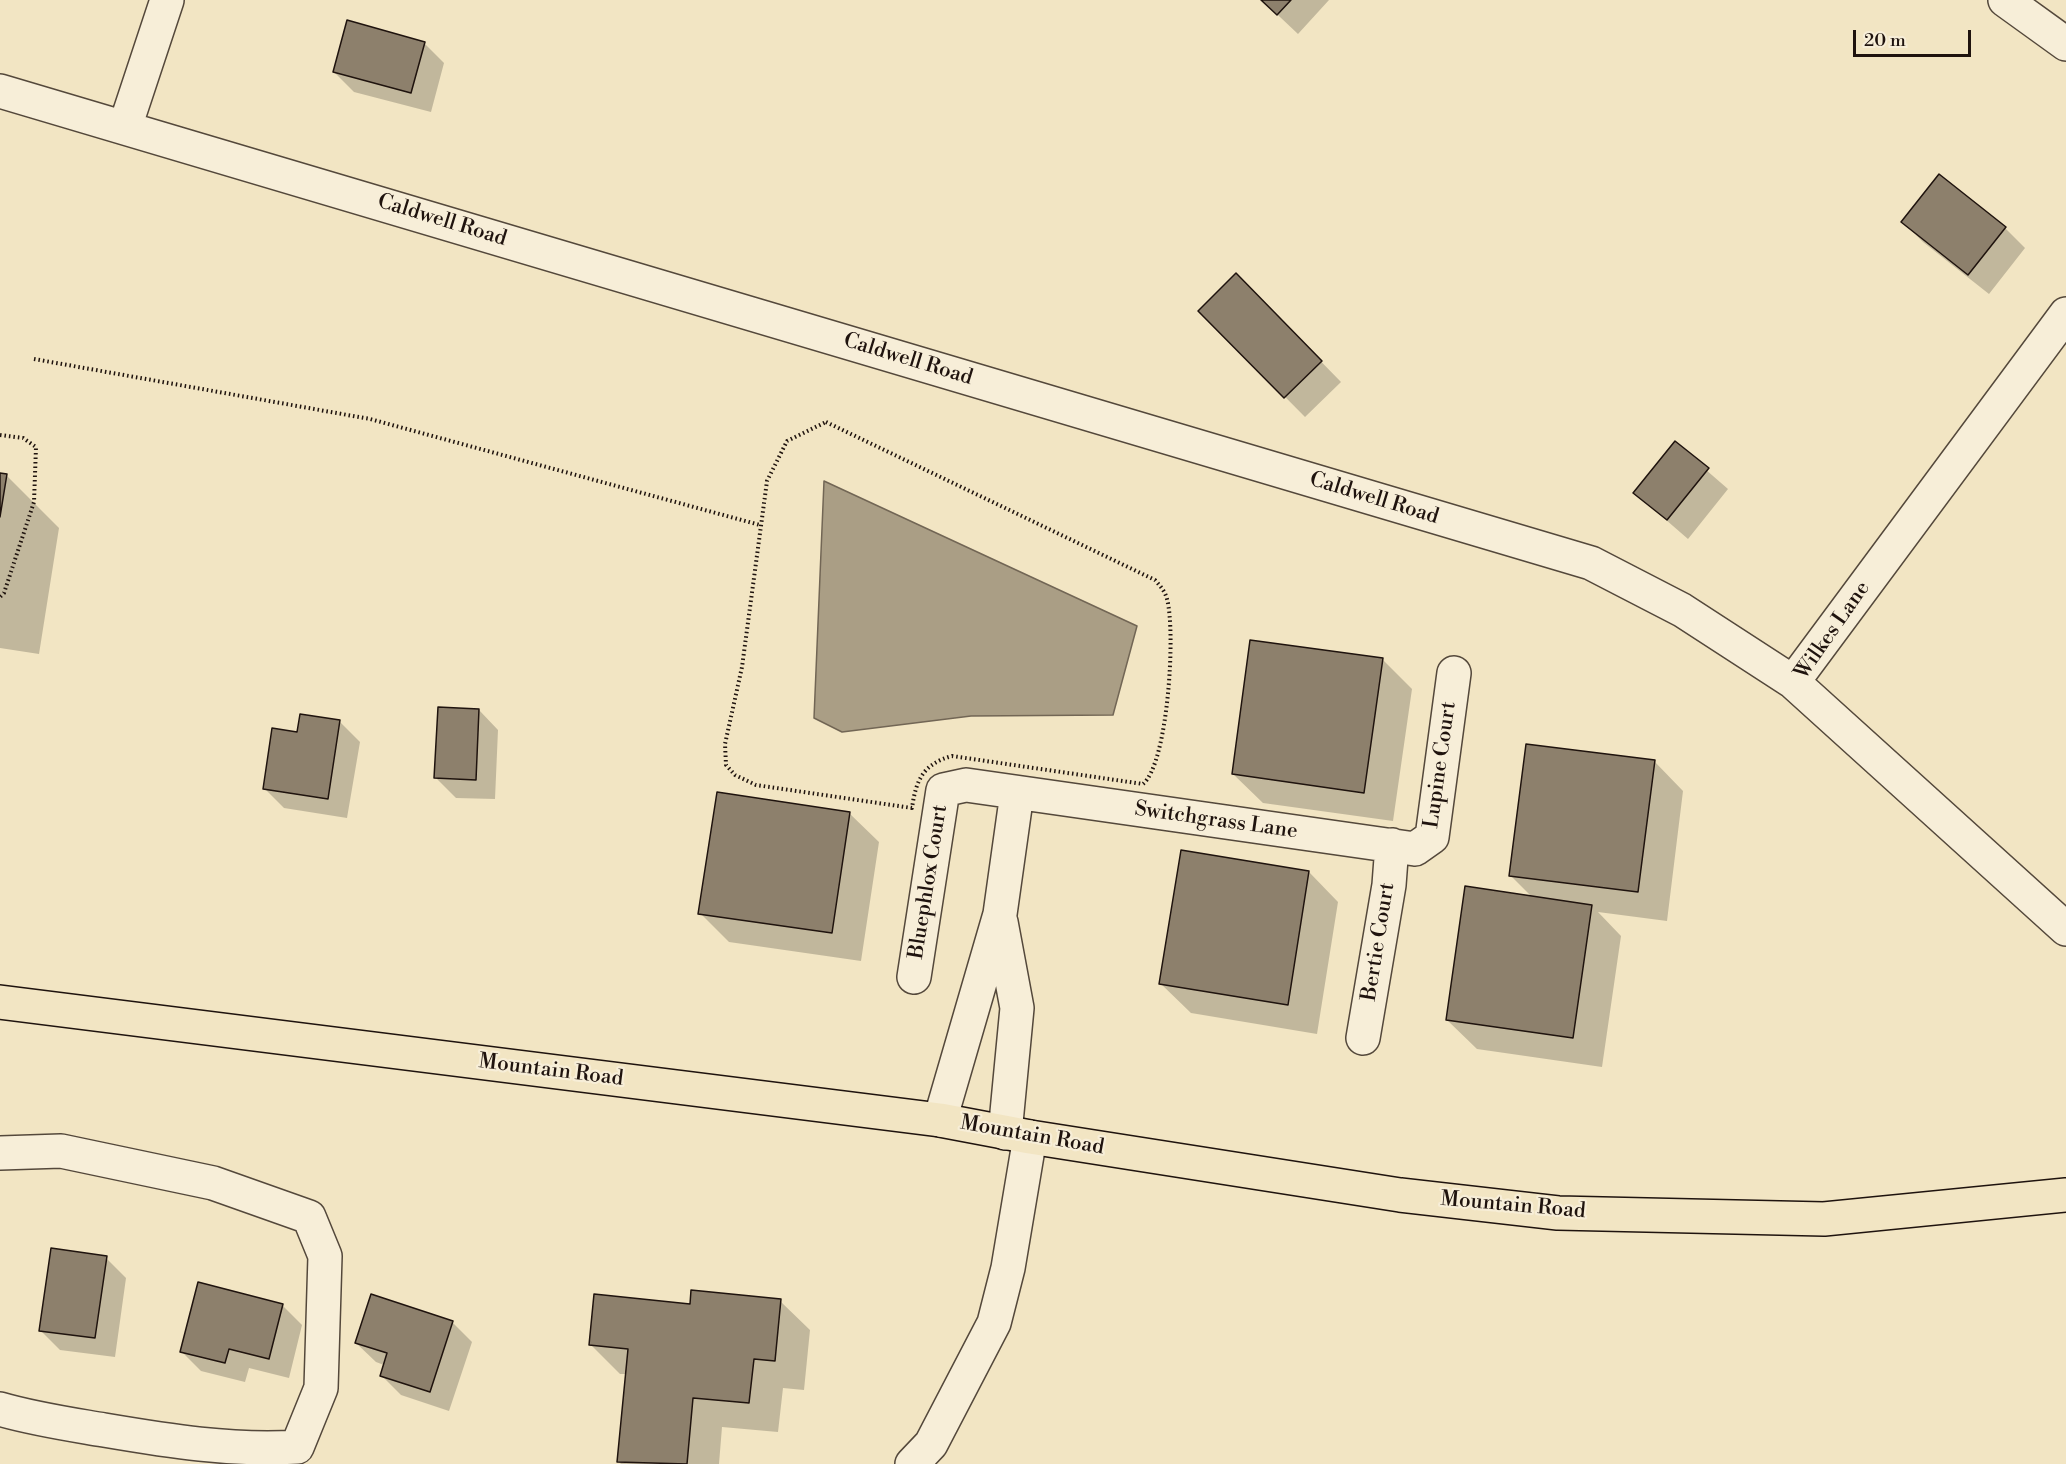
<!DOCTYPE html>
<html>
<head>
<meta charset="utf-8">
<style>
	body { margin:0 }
	#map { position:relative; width:2066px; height:1464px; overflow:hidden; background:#f2e5c3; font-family:"Libre Bodoni",serif }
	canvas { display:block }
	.scale { position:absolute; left:1853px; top:30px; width:118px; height:27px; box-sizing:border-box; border:3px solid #1f130e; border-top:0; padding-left:8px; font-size:18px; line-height:21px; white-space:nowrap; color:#1f130e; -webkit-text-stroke:4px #f7eed8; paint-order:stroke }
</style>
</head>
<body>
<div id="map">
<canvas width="2066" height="1464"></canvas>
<div class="scale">20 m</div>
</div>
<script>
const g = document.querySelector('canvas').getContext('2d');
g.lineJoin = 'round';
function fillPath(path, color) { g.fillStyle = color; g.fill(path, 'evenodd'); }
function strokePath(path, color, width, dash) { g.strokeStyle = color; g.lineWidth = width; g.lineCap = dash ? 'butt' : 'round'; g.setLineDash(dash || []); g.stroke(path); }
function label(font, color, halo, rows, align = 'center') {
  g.font = font + ' "Libre Bodoni",serif'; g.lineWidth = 4.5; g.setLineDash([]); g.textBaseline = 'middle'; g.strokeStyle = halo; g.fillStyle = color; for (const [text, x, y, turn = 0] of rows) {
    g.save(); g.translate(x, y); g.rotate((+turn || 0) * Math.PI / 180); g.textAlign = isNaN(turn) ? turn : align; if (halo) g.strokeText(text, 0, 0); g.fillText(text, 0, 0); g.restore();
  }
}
const water = new Path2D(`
	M824,481l313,145 -24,89 -142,1 -129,16 -28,-14z`);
fillPath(water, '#aa9e85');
strokePath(water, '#726655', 1.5);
fillPath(new Path2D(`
	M1262,0h67l-31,34z
	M424,43l20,20 -13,49 -77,-20 -20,-20z
	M1939,176l66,52 20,20 -36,46 -66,-52 -20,-20z
	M1256,295l85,87 -36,35 -105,-106z
	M1675,443l53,46 -40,50 -53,-46z
	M0,474l6,1 53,53 -20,126 -39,-6z
	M1382,659l30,30 -19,132 -130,-18 -30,-29z
	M479,710l19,20 -3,69 -39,-1 -20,-20z
	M340,722l20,20 -13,76 -63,-10 -20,-20 35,-55z
	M1654,761l29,30 -16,130 -69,-9 23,24 -19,131 -125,-18 -30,-29 85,-123 -21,-21z
	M849,813l30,29 -18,119 -132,-19 -29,-29z
	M1309,872l29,30 -21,132 -126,-21 -30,-29z
	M106,1258l20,20 -11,79 -55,-7 -20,-20z
	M780,1301l30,29 -6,60 -21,-2 -5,44 -56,-5 -3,37h-98l-3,-3 9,-87h-7l-30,-30 102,-38z
	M282,1305l20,20 -13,53 -40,-10 -4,14 -44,-11 -20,-20z
	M452,1322l20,20 -23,69 -48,-16 -20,-20 3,-10 -8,-3 -20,-19z`), '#0003');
const building = new Path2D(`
	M1261,0h30l-14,15z
	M347,20l78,22 -14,51 -78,-21z
	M1939,174l67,53 -38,48 -67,-53z
	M1236,273l86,88 -38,37 -86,-87z
	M1675,441l34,27 -42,52 -34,-27z
	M0,473l7,1 -7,43z
	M1250,640l133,18 -19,135 -132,-19z
	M438,707l41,2 -3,71 -42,-2z
	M300,714l40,6 -12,79 -65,-10 9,-61 25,4z
	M1526,744l129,16 -17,132 -129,-16z
	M717,792l133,20 -18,121 -134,-19z
	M1181,850l128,21 -21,134 -129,-21z
	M1465,886l127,19 -19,133 -127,-18z
	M51,1248l56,8 -12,82 -56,-7z
	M198,1282l85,22 -14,55 -40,-10 -4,14 -45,-11z
	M691,1290l90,9 -6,62 -21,-2 -5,44 -56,-5 -6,66 -70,-2 11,-113 -39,-4 5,-51 96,10z
	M371,1294l82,27 -23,71 -50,-16 7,-23 -32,-10z`);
fillPath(building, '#8d806c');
strokePath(building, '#1f130e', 1.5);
const minor = new Path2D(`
	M2005,0l61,44
	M0,91l1591,472 91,47 111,72
	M125,127l42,-127
	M2066,314l-273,368 273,247
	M1001,922l16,86 -12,125
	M914,977l29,-187 23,-5 449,64 17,-12 22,-164
	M1363,1038l26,-153 3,-40
	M940,1120l60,-206 17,-121
	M0,1153l61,-2 152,32 96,34 16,39 -4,132 -24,59c-66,4 -128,-6 -193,-17 -35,-6 -70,-11 -104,-21
	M912,1464l19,-20 63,-121 14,-55 22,-131`);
const major = new Path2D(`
	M0,1002l940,118 90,17 370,58 158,18 266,6 242,-24`);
strokePath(minor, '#54483b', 36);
strokePath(major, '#1f130e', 36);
strokePath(new Path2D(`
	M34,359l336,60 390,106
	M826,422l329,158c5,6 10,11 12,19 9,33 1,164 -24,185l-191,-28c-29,8 -36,24 -40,52l-156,-23 -21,-10 -9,-10 -1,-21 17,-77 25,-186 20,-40z
	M0,435l23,3 13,9 -2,55 -30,91 -4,4`), '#1f130e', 4, [1.5, 3]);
strokePath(minor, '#f7eed8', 33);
strokePath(major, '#f2e5c3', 33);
label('21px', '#1f130e', '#f7eed8', [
	["Caldwell Road",442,221,17],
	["Caldwell Road",908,360,17],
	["Caldwell Road",1374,499,17],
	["Wilkes Lane",1833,631,-55],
	["Lupine Court",1441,765,-82],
	["Switchgrass Lane",1216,821,8],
	["Bluephlox Court",929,882,-81],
	["Bertie Court",1379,942,-81],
	["Mountain Road",551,1071,7],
	["Mountain Road",1032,1136,10],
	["Mountain Road",1513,1206,5]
]);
</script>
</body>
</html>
